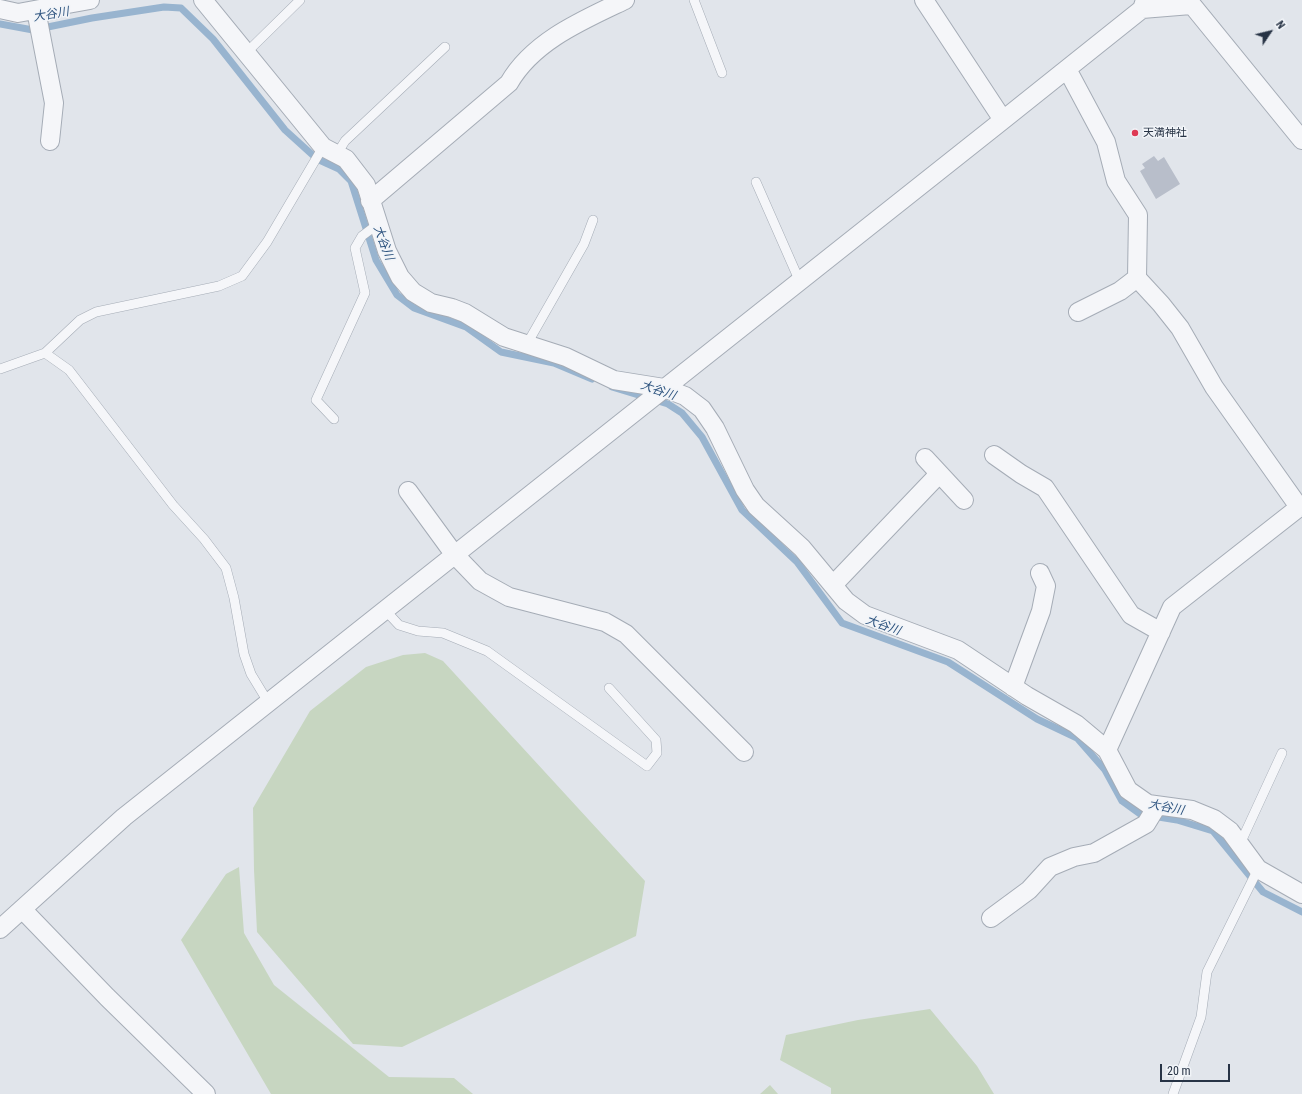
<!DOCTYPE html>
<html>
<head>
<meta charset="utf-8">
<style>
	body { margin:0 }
	#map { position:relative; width:1302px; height:1094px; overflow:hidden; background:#e1e5eb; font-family:"Roboto Condensed",sans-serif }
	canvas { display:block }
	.north { position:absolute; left:1250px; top:12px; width:40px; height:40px; -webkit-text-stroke:3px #f1f4f8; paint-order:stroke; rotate:55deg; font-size:11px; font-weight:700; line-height:16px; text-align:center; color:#273345 }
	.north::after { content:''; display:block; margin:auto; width:14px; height:18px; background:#273345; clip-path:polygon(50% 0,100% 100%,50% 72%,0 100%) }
	.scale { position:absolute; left:1160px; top:1064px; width:70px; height:18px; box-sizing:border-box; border:2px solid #273345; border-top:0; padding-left:5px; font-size:12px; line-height:14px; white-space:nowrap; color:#273345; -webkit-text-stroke:3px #f1f4f8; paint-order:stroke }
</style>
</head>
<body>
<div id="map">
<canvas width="1302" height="1094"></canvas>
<div class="north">N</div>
<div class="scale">20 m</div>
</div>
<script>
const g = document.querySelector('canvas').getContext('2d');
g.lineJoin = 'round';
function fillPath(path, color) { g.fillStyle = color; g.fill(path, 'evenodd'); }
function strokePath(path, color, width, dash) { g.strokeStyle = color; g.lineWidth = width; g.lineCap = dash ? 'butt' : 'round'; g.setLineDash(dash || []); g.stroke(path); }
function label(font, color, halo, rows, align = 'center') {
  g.font = font + ' "Roboto Condensed","Noto Sans JP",sans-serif'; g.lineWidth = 3; g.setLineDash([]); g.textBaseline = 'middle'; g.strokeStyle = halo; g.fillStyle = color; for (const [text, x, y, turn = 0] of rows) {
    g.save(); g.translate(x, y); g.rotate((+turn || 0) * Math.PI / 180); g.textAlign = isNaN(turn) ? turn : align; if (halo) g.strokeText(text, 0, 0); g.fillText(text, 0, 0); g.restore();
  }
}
fillPath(new Path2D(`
	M425,653l18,8 202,220 -9,55 -234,111 -49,-3 -96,-112 -3,-62 -1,-62 57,-97 56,-44 37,-12z
	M239,867l5,66 30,52 115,92 65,1 19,16h-202l-90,-154 45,-66z
	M930,1009l47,57 17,28h-163v-6l-51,-28 6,-25 72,-15z
	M770,1085l8,9h-18z`), '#c7d6c1');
strokePath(new Path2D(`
	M0,24l33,6 59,-12 72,-11 17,1 32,31 72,91 32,29 22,10 12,12 25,79 21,35 17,13 52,19 35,25 53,11 38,16
	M612,387l56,17 14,9 20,24 40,73 55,52 45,61 106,39 89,57 40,19 28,32 17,31 18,13 37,6 36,11 50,61 39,20`), '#98b4cf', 7);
fillPath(new Path2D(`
	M1154,156l4,5 6,-4 16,27 -24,15 -16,-28 5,-3 -3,-4z`), '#b8beca');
const lane = new Path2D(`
	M694,0l28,73
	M247,52l53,-52
	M337,154l8,-13 100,-94
	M756,182l44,100
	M527,344l57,-100 9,-24
	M45,353l24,17 104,135 31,34 22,29 8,30 10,56 7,20 17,28
	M0,369l45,-16 35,-33 16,-8 123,-26 23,-10 25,-34 56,-95
	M334,419l-18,-19 49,-107 -10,-45 7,-12 16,-12
	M385,610l14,15 19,6 25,2 44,18 160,115 10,-13 -1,-13 -47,-52
	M1240,844l42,-91
	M1173,1094l28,-77 6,-45 51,-103`);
const street = new Path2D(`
	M203,0l120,147 23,12 20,26 21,66 13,26 13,15 18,11 21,5 13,5 39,24 62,20 48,23 50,8 21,8 17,13 13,19 30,62 11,16 46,42 44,53 19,14 93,35 69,46 49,28 31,26 21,40 20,14 44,6 22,9 16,12 28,38 44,25
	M924,0l79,120
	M1188,0l114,140
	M0,9l18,4 72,-13
	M1142,9l49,-4
	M36,10l18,93 -4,38
	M1067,69l39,73 10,39 22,34 -1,63
	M370,201l139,-118c24,-42 74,-63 116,-83
	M1078,312l42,-21 17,-13 24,26 19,24 34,59 85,120
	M994,455l27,19 24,14 86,127 30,17
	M925,458l39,42
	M408,491l46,63 26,27 29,16 96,25 21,12 118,118
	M833,585l106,-111
	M1013,687l28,-76 5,-25 -6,-13
	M1107,750l65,-143 130,-102
	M22,909l85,88 99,97
	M991,918l38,-28 21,-23 24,-10 20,-4 52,-29 11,-18
	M0,929l124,-112 879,-697 139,-111 3,-9`);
strokePath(lane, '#a5acb6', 10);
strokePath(street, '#a5acb6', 20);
strokePath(lane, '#f5f6f9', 9);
strokePath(street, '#f5f6f9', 18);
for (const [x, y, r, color] of [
	[1135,133,4,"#de3954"]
]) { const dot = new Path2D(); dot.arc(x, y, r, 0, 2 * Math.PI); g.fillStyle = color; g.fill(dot); strokePath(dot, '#f1f4f8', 1.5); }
label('11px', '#273345', '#f1f4f8', [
	["天満神社",1143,133]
], 'left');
label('italic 12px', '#2c527e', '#f1f4f8', [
	["大谷川",51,15,-9],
	["大谷川",383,243,69],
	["大谷川",658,391,19],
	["大谷川",883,626,20],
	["大谷川",1166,808,11]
]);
</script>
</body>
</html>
